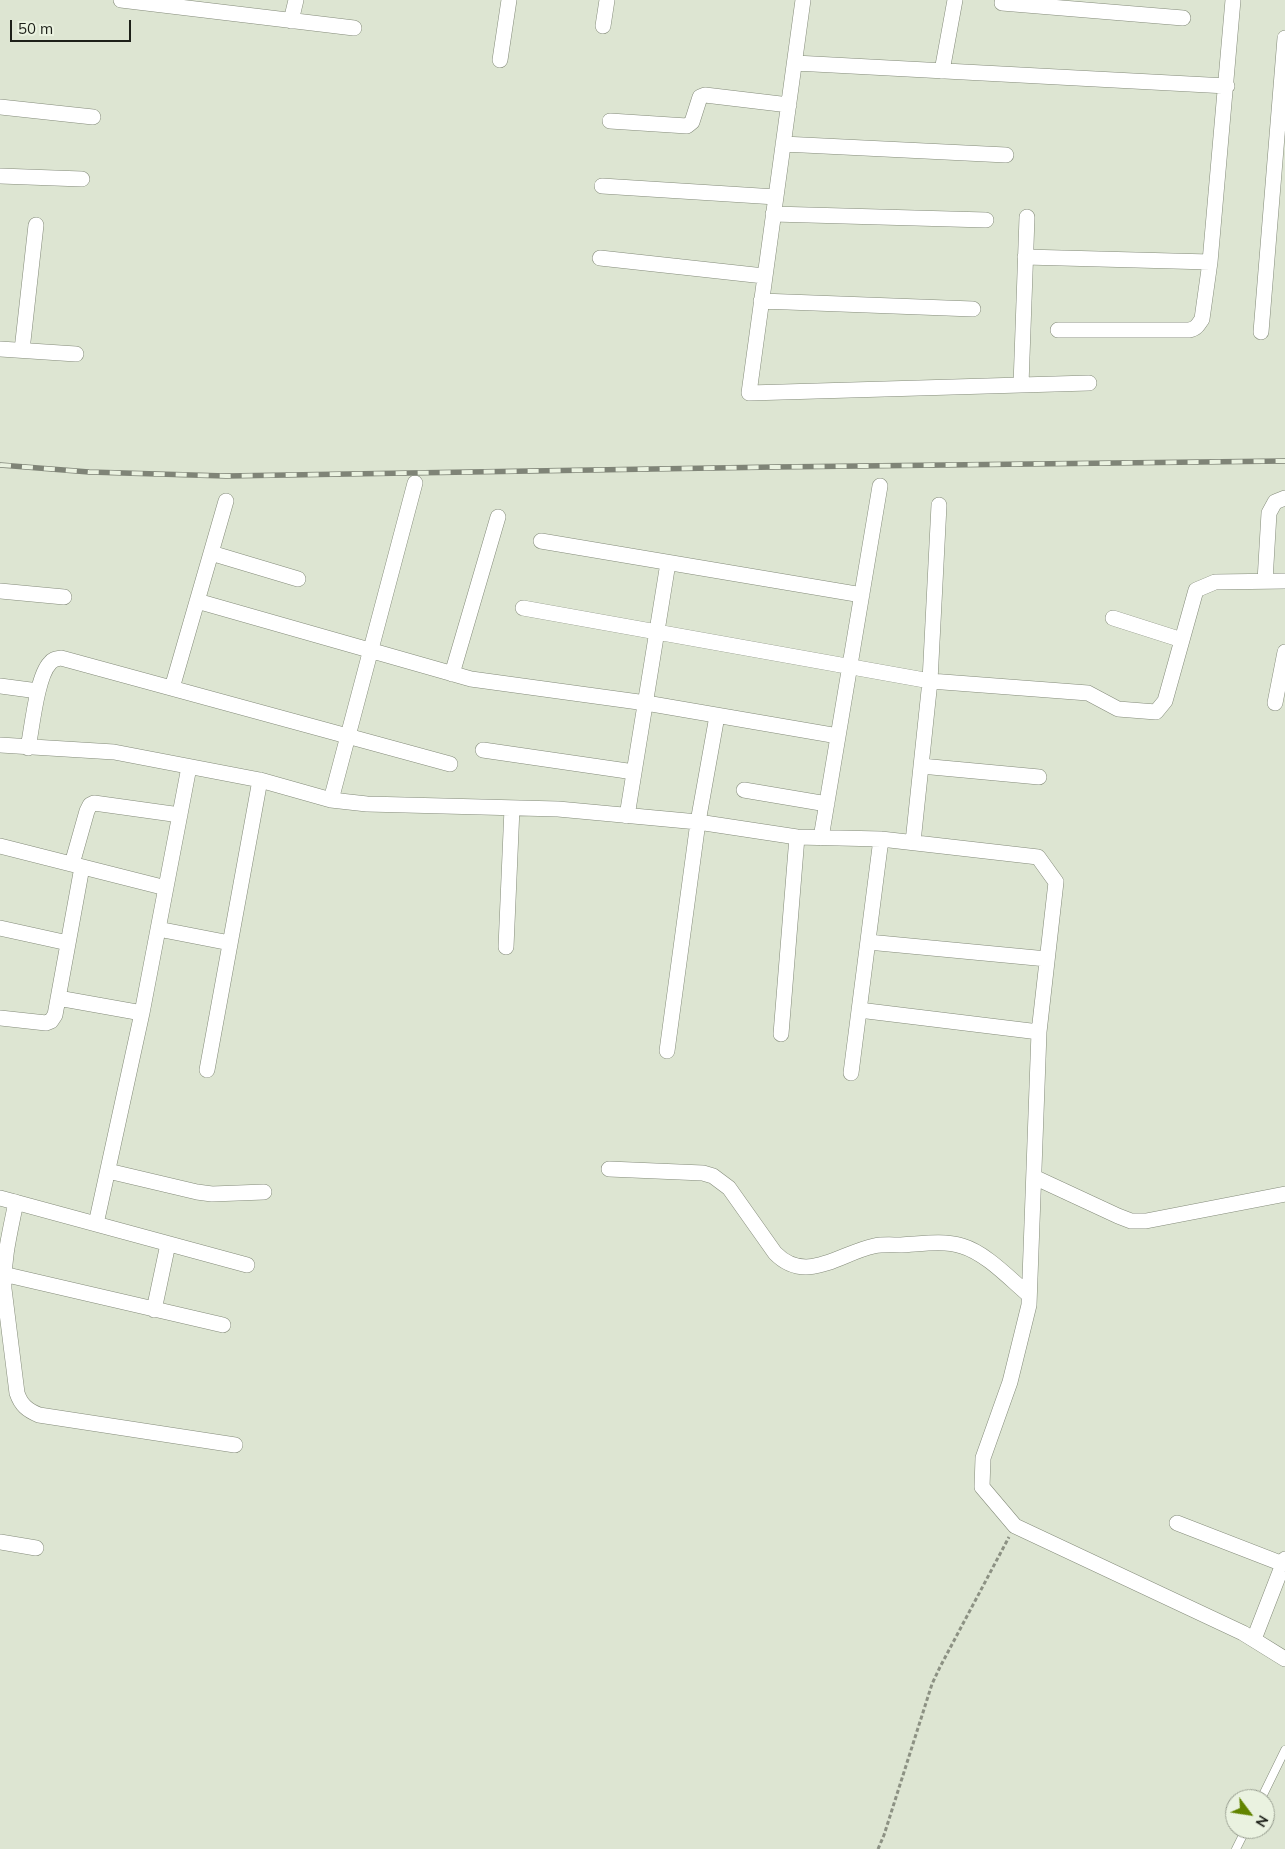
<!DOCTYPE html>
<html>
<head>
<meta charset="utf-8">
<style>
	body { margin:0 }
	#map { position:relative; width:1285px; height:1849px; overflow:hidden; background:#dde5d2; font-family:Mulish,sans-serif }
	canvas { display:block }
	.north { position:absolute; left:1225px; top:1789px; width:50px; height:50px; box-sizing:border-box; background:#eaf2e0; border:1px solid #989e90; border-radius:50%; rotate:121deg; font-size:14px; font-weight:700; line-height:20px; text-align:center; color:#1d2019 }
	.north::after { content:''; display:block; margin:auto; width:18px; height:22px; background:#628400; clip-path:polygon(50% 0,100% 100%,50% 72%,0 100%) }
	.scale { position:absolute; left:10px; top:20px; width:121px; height:22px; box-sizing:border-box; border:2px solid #1d2019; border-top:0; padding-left:6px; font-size:15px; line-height:18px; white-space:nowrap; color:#1d2019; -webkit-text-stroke:4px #eaf2e0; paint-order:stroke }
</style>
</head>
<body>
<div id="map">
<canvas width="1285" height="1849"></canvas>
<div class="north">N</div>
<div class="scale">50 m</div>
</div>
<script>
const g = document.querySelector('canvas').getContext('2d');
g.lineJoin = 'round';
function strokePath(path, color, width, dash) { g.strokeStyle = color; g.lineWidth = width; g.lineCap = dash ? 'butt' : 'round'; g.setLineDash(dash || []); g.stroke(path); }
const service = new Path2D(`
	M1261,1799l24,-49
	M1236,1849l10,-20`);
const minor = new Path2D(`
	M121,0l233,28
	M803,0l-54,393 340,-10
	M1002,3l181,15
	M291,21l5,-21
	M603,26l4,-26
	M500,60l9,-60
	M795,63l432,23
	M942,71l13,-71
	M0,107l93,10
	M610,121l77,5 5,-4 8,-25 5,-2 84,10
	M783,144l223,11
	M0,176l82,3
	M602,186l174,11
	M773,214l213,6
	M1025,257l185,5
	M600,258l164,18
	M761,301l212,8
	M1058,330h131c7,-1 9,-5 13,-11l8,-57 23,-262
	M1261,332l24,-294
	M0,349l76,5
	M22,350l14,-125
	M1021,385l6,-168
	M541,541l321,54
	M211,553l87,26
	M1265,581l4,-68 6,-11 10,-4
	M0,591l64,6
	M197,601l274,78 175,24 192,33
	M523,608l407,73 9,-176
	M1113,618l69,22
	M452,674l46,-157
	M0,686l38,5
	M172,688l54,-187
	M1275,703l10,-51
	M0,745l114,7 146,28 71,20 36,4 191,5 140,13 99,15 84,2 157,18 18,25 -17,150 -10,273 -19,77 -27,76 -1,29 33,39 228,107 42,26
	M28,748c4,-20 9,-72 22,-85 3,-4 6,-4 11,-5l389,106
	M483,750l151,22
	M921,766l118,11
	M744,790l83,14
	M331,800l84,-317
	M627,816l41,-253
	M821,838l59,-352
	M913,842l17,-161 158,12 30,16 38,3 9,-11 31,-111 19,-8 70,-1
	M0,846l166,42
	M72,864l15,-53 3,-6 4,-2 86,12
	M0,928l68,15
	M158,929l72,14
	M868,942l179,17
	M506,947l6,-139
	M58,998l84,15
	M859,1010l180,22
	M0,1018l46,5 5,-2 4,-6 27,-148
	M781,1034l16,-197
	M667,1051l31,-229 19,-106
	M207,1070l53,-290
	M851,1073l30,-234
	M609,1169l94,4 10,3 16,12 46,65c31,32 65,0 99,-7 9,-2 18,-1 27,-1 20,-1 42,-5 61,1 24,7 48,33 67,49
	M108,1171l89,21 15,2 52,-2
	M1034,1177l84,39 13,5h15l139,-27
	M0,1198l247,67
	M16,1202c-6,30 -13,57 -12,87l13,104c4,12 10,17 22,22l196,30
	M96,1224l46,-211 47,-246
	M3,1274l220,51
	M154,1310l14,-66
	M1177,1523l106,41
	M0,1542l36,6
	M1254,1639l31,-80`);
strokePath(service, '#848b7a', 9);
strokePath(minor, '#848b7a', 16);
strokePath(new Path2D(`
	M878,1849l6,-14 48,-151 8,-17 69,-130`), '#8c9183', 3, [4, 2.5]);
strokePath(service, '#fff', 8);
strokePath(minor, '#fff', 15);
const rail = new Path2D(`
	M0,465l89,7 137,4 549,-9 510,-6`);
strokePath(rail, '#7f8477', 5.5);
strokePath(rail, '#eaf2e0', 4, [11]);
</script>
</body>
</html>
